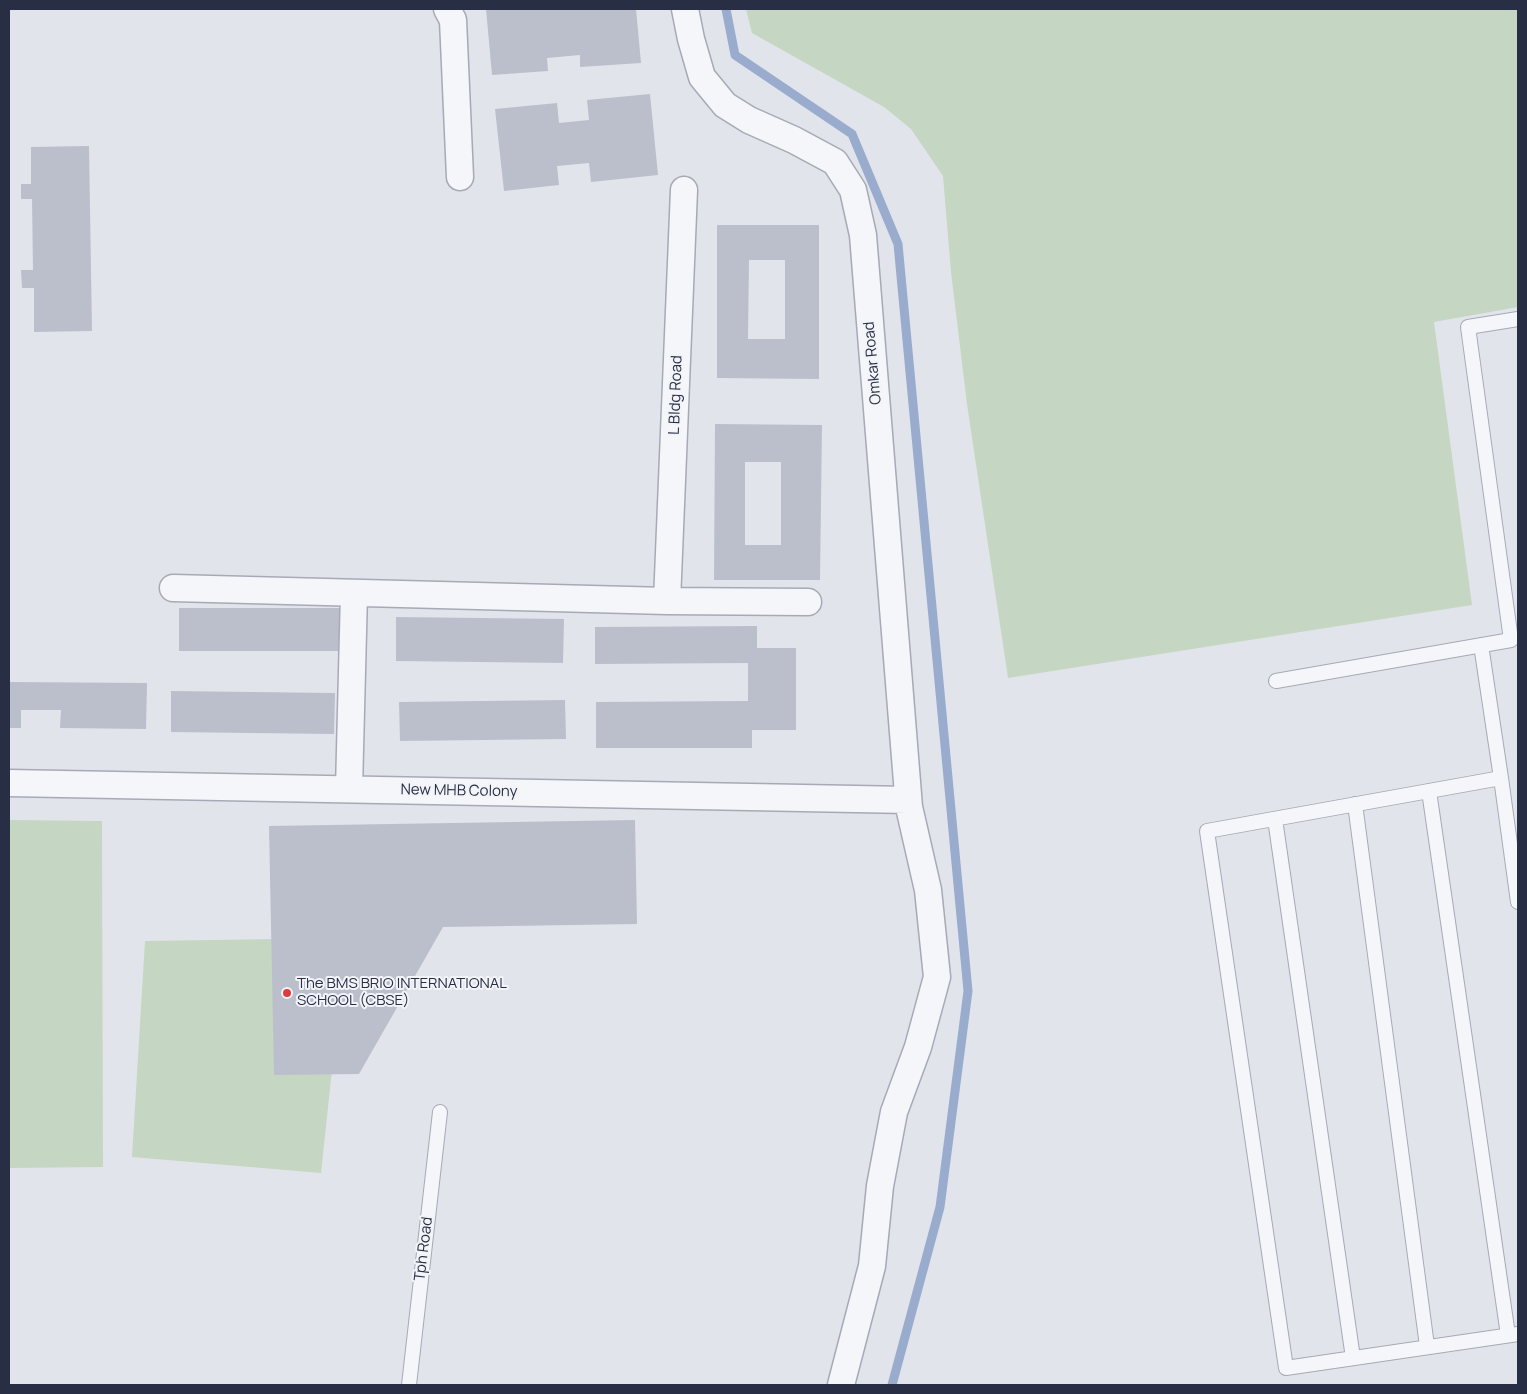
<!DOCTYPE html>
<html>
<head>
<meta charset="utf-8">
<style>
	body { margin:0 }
	#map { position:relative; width:1527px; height:1394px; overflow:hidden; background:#e2e4eb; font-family:Manrope,sans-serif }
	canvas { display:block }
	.frame { position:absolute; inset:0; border:10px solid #282f45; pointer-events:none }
</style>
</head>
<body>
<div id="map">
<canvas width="1527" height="1394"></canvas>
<div class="frame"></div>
</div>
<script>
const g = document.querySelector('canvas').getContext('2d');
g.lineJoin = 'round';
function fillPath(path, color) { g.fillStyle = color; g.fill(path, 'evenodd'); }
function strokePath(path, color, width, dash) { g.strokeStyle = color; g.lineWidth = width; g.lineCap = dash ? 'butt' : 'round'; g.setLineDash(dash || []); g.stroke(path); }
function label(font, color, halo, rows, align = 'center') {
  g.font = font + ' Manrope,sans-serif'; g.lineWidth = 4; g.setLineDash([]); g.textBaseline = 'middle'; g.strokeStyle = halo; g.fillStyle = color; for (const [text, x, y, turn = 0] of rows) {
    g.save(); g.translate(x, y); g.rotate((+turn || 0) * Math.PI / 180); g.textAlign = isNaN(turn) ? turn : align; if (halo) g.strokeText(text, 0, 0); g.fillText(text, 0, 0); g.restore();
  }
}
fillPath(new Path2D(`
	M746,9h772v298l-84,15 38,283 -464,73 -41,-274 -16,-132 -8,-96 -32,-47 -27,-22 -132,-74z
	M9,820l93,1 1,346 -94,1z
	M346,938l-25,235 -189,-16 13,-216z`), '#c5d6c2');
strokePath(new Path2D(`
	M726,9l9,46 117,79 46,110 70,747 -28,216 -48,178`), '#9aacce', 9);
fillPath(new Path2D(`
	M486,9h150l5,54 -61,4v-12l-33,3 1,13 -56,4z
	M650,94l8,81 -67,7 -2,-19 -32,3 2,19 -55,6 -9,-82 62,-6 2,20 30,-3 -2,-20z
	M89,146l3,185 -58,1v-44h-12l-1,-18h12l-1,-71h-11v-15h10v-37z
	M717,225h102v154l-102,-1zM749,260h36v79h-37z
	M715,424l107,1 -2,155h-106zM745,462h36v83h-36z
	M179,608h166v43h-166z
	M396,617l168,2 -1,44 -167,-2z
	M757,626v22h39v82h-44v18h-156v-46l152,-1v-38l-153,1v-37z
	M9,682l138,1 -1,46 -86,-1 1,-18h-40v18h-12z
	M171,691l164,2 -1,41 -163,-2z
	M565,700l1,39 -166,2 -1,-39z
	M635,820l2,104 -194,3 -84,147 -85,1 -5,-249z`), '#bbbfcc');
const lane = new Path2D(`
	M1481,645l20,133
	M1276,681l235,-41 -43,-313 50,-8
	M1429,791l79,544
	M1355,804l72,542
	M1275,819l78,539
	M1518,902l-17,-124 -294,53 79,537 232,-34
	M409,1385l31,-273`);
const street = new Path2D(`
	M447,9l6,11 7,157
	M685,9l6,30 11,38 23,28 24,15 45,20 41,22 18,28 10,45 46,572 19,83 9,87 -19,70 -24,65 -14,74 -8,80 -31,119
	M173,588l494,13 141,1
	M667,601l17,-411
	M9,783l899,17
	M349,789l5,-196`);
strokePath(lane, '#a6aab6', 16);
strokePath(street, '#a6aab6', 29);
strokePath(lane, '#f5f6f9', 14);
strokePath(street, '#f5f6f9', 26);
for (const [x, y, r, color] of [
	[287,993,5,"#da3d3f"]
]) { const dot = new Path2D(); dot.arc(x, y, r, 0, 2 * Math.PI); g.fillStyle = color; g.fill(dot); strokePath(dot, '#f2f4f8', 2); }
label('15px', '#282f45', '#f2f4f8', [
	["Omkar Road",873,363,-95],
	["L Bldg Road",676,395,-88],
	["New MHB Colony",459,791,1],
	["Tph Road",424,1249,-83]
]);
label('15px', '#282f45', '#f2f4f8', [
	["The BMS BRIO INTERNATIONAL",297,984],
	["SCHOOL (CBSE)",297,1001]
], 'left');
</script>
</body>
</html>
